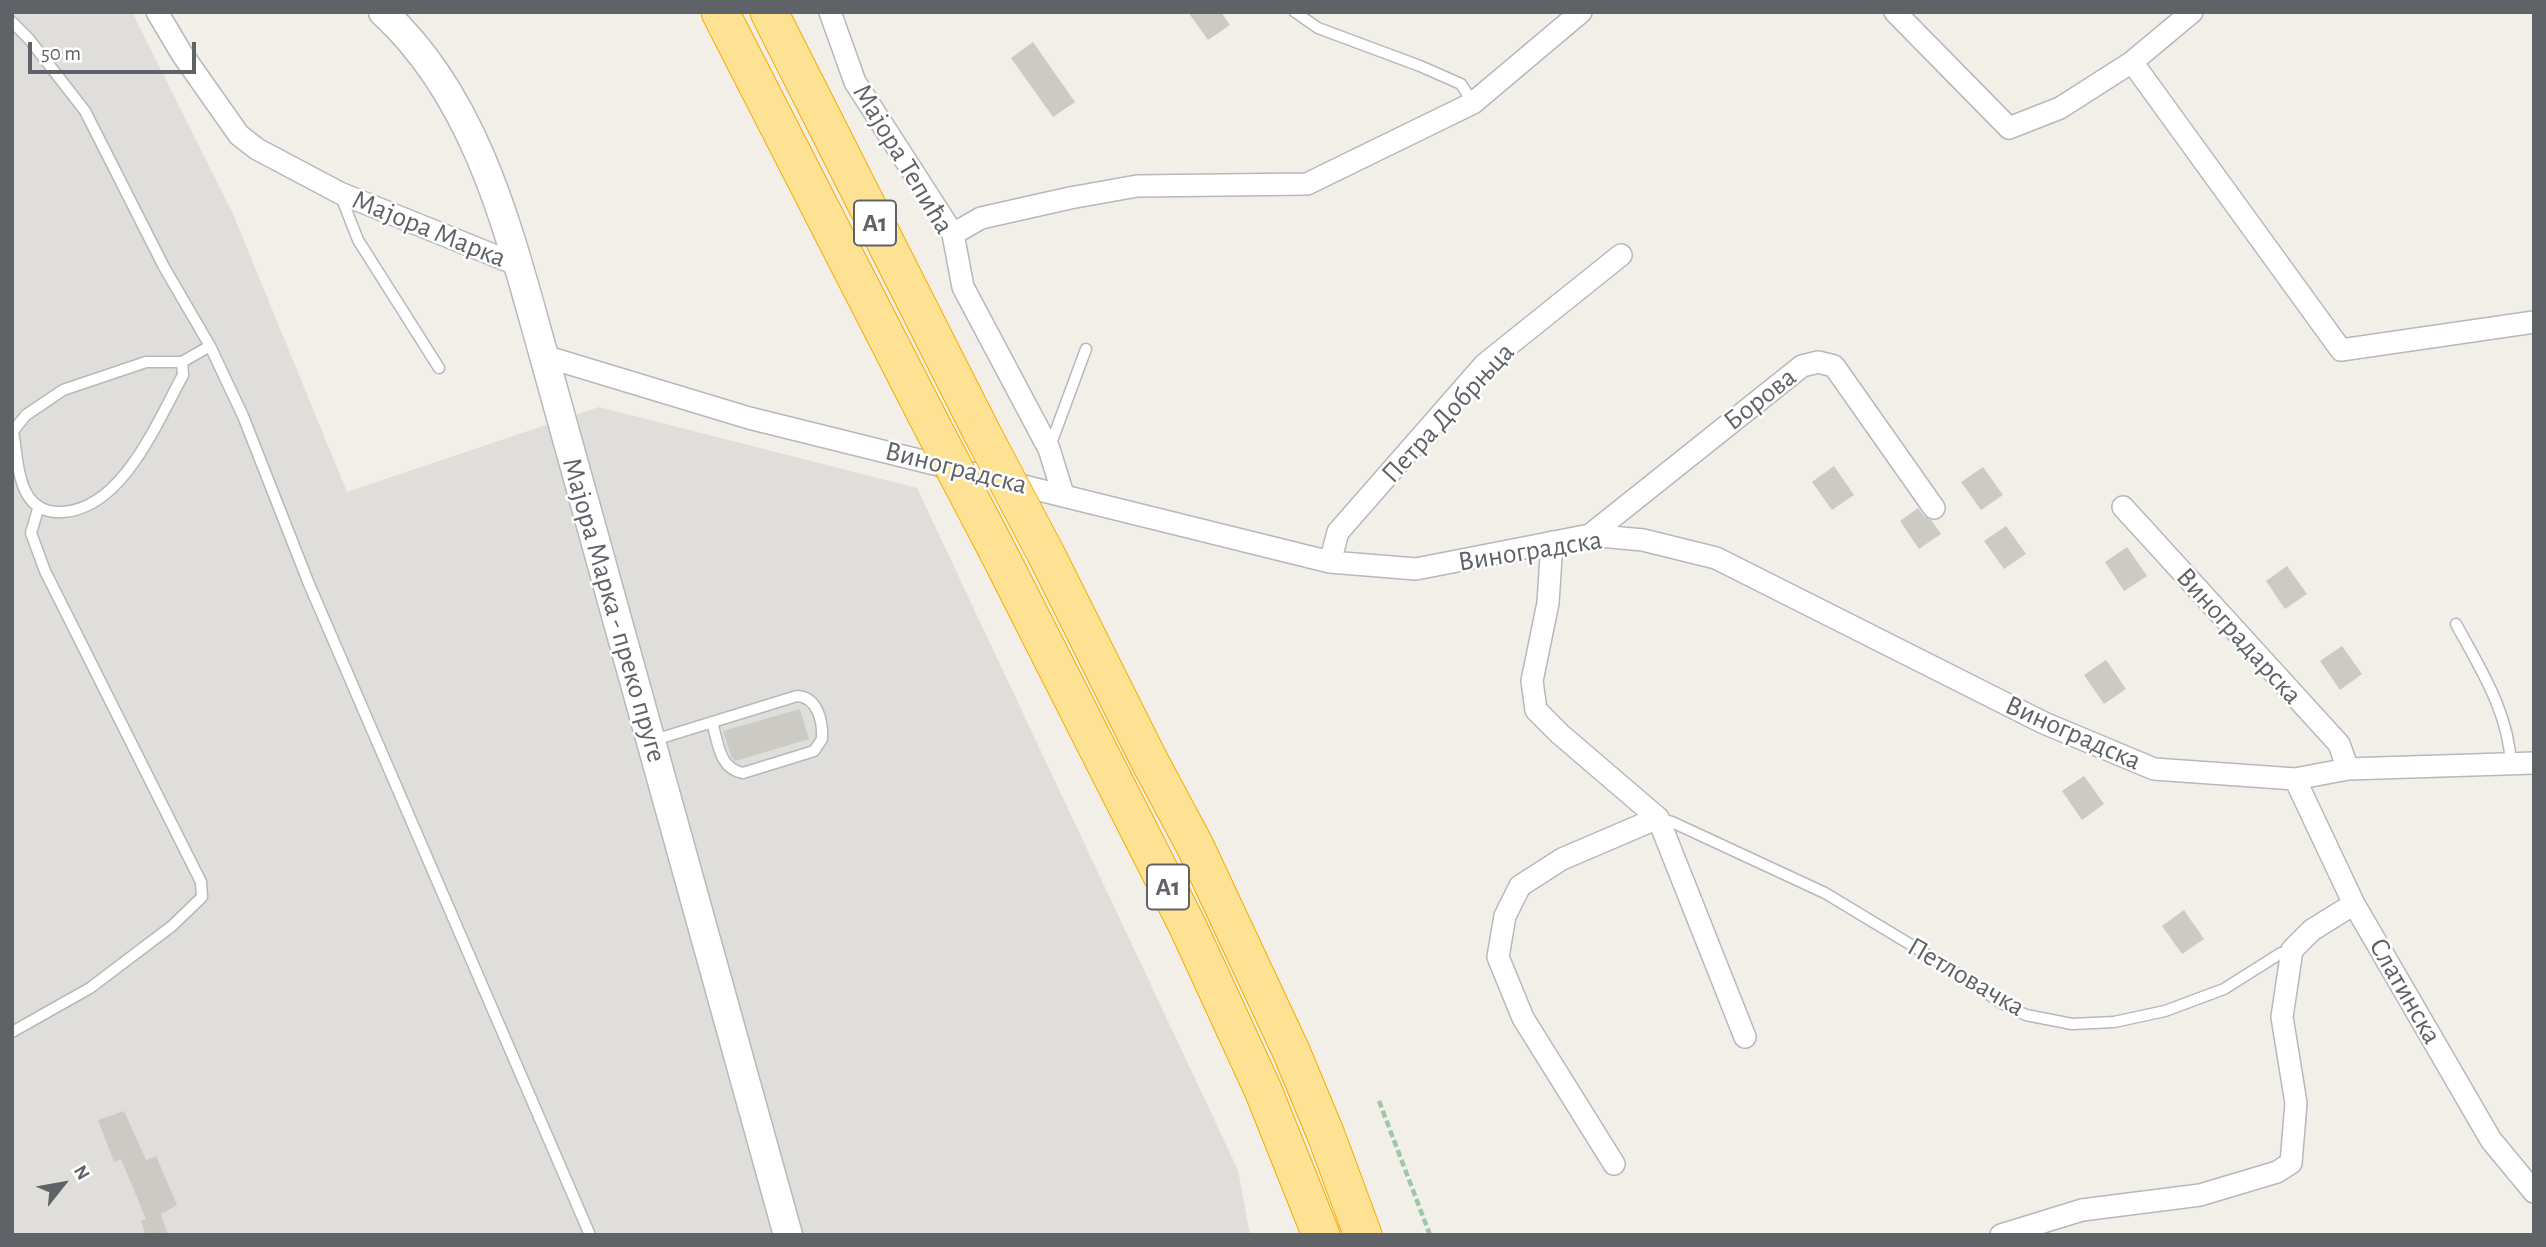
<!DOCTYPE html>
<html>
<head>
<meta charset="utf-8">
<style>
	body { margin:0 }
	#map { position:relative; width:2546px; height:1247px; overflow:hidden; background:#f1efe8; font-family:"Alegreya Sans",sans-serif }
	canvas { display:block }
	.frame { position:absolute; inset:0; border:14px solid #5f6368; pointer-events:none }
	.north { position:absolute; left:28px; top:1149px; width:70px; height:70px; -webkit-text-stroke:5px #fff; paint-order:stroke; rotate:59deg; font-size:19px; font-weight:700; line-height:28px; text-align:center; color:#5f6368 }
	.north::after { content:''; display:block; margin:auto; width:24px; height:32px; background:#5f6368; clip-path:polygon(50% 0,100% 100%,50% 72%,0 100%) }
	.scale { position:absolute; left:28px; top:42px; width:168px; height:32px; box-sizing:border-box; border:4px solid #5f6368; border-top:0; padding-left:9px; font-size:21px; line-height:24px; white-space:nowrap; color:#5f6368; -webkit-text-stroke:5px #fff; paint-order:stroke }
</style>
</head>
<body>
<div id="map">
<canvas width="2546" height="1247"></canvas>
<div class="frame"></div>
<div class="north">N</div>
<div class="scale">50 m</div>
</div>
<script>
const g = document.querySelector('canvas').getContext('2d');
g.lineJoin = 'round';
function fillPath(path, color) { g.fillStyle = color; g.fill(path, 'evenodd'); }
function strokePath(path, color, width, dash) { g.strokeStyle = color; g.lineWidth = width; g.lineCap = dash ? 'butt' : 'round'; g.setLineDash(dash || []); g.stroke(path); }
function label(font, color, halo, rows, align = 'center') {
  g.font = font + ' "Alegreya Sans",sans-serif'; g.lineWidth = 5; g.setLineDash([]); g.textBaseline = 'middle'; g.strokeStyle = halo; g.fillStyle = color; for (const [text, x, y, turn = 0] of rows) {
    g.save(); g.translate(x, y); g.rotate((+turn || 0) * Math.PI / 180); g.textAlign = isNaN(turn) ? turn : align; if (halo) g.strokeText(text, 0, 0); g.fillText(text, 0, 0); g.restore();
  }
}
fillPath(new Path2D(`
	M12,12h120l101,202 114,278 252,-85 318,81 321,682 12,65h-1238z`), '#e0deda');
fillPath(new Path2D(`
	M1188,12h33l9,13 -22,15z
	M1033,42l42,60 -22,15 -42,-59z
	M1834,466l20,29 -22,15 -20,-28z
	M1983,467l20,28 -22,15 -20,-28z
	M1918,508l6,8 8,5 9,13 -22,15 -19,-28z
	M2006,526l20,28 -22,15 -20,-28z
	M2127,547l20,29 -23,15 -19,-29z
	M2287,566l20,28 -22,15 -19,-28z
	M2342,646l20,28 -22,16 -20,-29z
	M2106,660l20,29 -22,15 -20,-29z
	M800,709l9,30 -74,22 -4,-5 -8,-25z
	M2084,776l20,28 -22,16 -20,-29z
	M2184,910l20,29 -22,15 -20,-28z
	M124,1111l22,49 10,-4 21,49 -16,9 7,21h-22l-5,-14 5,-2 -25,-60 -7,3 -16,-42z`), '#cccac5');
const lane = new Path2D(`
	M1295,12l23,16 102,38 41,18 12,19
	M12,22l17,17 56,72 79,156 46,79 33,70 66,168 281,651
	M340,194l18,46 81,128
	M182,362l1,13c-26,47 -60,133 -120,137 -46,3 -44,-47 -50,-81l13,-16 37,-25 83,-28h36l28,-16
	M1049,449l37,-100
	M2456,624c24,44 53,89 55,141
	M651,741l146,-45c21,1 26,26 25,43l-8,12 -71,22c-24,-4 -25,-31 -31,-51
	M1658,818l14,4 153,71 131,79 45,31 25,12 46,9 42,-2 51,-11 59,-22 57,-36 11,-3
	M12,1032l78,-44 82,-62 30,-29 -1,-15 -156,-311 -14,-38 7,-24`);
const street = new Path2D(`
	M157,12l25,42 57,81 18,14 83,44 178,72
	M830,12l25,70 98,152 10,53 86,162 14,45
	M1895,12l114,116 51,-20 72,-46 60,-50
	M2132,62l209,288 193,-28
	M953,234l28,-16 89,-20 67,-12 170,-2 166,-81 108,-91
	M544,356l205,62 581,144 86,7 174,-34 53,5 73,18 328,165 110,46 141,10 53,-10 186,-6
	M2123,507l216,237 9,25
	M1590,535l212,-169 16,-4 16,4 100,142
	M1552,542l-4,61 -16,78 4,29 24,24 98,84 87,219
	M1330,562l8,-30 147,-168 136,-109
	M2295,779l59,125 137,236 43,52
	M1614,1164l-91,-146 -25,-61 7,-41 15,-30 42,-27 96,-41
	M2001,1235l81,-25 118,-15 77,-23 14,-9 5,-60 -14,-86 10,-67 20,-20 42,-26`);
const secondary = new Path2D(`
	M383,12c96,88 127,224 161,344l244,879`);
const highway = new Path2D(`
	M720,12l212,414
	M769,12l213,421
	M996,548l192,379 75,163 58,145
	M1047,556l102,204 46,86 96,205 35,84 37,100`);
strokePath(lane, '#b5b8bc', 13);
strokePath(street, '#b5b8bc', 24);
strokePath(secondary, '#b6babf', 31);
strokePath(highway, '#f9ab00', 39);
strokePath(new Path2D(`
	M1379,1101l51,134`), '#9cc7a9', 4.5, [7, 3.5]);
strokePath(lane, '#fff', 10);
strokePath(street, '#fff', 21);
strokePath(secondary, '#fff', 28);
strokePath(highway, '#fde293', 37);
const highwayBridge = new Path2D(`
	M932,426l64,122
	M982,433l65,123`);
strokePath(highwayBridge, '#f9ab00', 39, []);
strokePath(highwayBridge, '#fde293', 37);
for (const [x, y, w] of [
	[875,223,42],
	[1168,887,42]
]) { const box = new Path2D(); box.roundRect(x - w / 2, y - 22.5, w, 45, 5); g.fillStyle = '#fff'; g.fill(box); strokePath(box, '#5f6368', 2); }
label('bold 26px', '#5f6368', null, [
	["A1",875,223],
	["A1",1168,887]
]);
label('28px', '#5f6368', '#fff', [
	["Мајора Тепића",903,159,59],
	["Мајора Марка",429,229,22],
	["Борова",1760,399,-38],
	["Петра Добрњца",1448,413,-47],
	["Виноградска",956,468,14],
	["Виноградска",1530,551,-9],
	["Мајора Марка - преко пруге",614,610,74],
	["Виноградарска",2239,636,48],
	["Виноградска",2073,733,24],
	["Петловачка",1966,977,30],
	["Слатинска",2405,991,60]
]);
</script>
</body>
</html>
